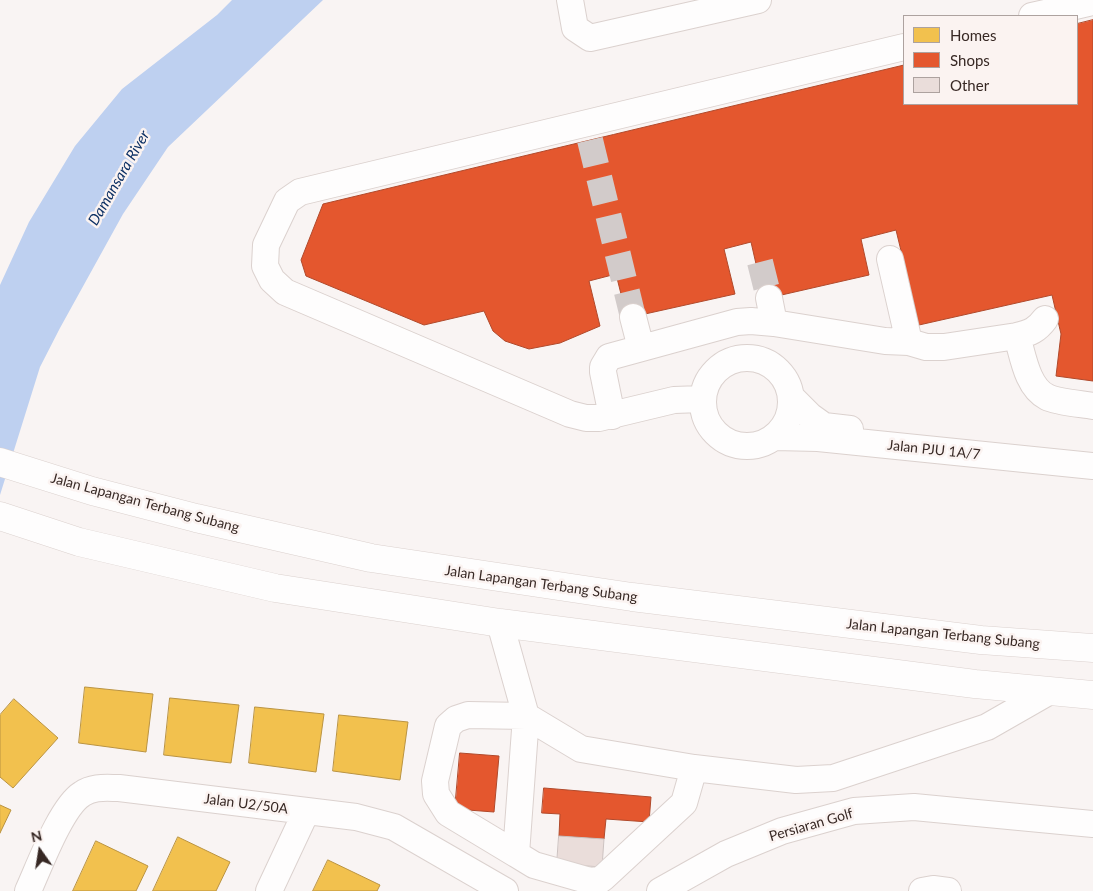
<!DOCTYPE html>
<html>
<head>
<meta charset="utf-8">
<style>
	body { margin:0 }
	#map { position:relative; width:1093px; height:891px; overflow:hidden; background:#f9f4f3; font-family:Lato,sans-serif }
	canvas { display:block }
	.legend { position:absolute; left:903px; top:15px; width:175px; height:90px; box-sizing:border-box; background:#fbf3f1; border:1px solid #ada29f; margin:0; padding:6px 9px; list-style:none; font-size:15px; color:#372824 }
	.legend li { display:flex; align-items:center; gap:10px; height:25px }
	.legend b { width:25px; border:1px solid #ada29f }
	.north { position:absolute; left:15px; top:826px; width:50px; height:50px; -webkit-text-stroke:4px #fbf3f1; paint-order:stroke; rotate:347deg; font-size:14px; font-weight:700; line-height:20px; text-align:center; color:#372824 }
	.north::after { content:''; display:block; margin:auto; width:18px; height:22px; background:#372824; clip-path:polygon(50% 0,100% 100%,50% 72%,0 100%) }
</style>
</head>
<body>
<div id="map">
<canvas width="1093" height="891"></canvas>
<ul class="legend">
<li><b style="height:14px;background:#f2c14e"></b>Homes</li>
<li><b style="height:14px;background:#e4572e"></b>Shops</li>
<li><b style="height:14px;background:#eaddda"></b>Other</li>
</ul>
<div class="north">N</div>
</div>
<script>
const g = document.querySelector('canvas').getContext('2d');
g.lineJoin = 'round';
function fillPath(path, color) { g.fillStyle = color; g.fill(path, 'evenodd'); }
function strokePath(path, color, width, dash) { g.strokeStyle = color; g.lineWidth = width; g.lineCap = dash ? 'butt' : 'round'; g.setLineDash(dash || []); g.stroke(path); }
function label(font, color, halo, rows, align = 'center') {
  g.font = font + ' Lato,sans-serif'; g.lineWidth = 5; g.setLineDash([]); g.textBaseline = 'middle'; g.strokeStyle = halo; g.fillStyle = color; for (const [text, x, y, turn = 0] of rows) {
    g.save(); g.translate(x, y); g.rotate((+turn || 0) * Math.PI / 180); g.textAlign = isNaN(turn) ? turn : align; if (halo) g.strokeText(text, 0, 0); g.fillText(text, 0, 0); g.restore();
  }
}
fillPath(new Path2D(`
	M232,0h91l-155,147 -45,67 -63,114 -20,39 -40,128v-210l29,-63 46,-76 47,-57 95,-74z`), '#bed0f0');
const homes = new Path2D(`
	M85,687l68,7 -7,58 -67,-9z
	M170,698l69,7 -8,58 -67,-8z
	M14,699l44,39 -45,50 -13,-11v-62z
	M255,707l69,7 -8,58 -67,-9z
	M339,715l69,7 -8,58 -67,-9z
	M0,805l11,5 -11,23z
	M178,837l52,25 -14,29h-63z
	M96,841l52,25 -12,25h-63z
	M328,860l52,25 -3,6h-64z`);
fillPath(homes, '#f2c14e');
strokePath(homes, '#ba9341', 1);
const shops = new Path2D(`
	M1093,20v361l-37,-5 5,-42 -9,-39 -133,30 -23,-95 -35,9 8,36 -105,24 -13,-57 -27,7 11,45 -108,24 -11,-44 -27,7 11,45 -40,17 -31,6 -24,-8 -12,-10 -9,-20 -60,14 -118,-49 -5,-16 22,-56 581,-139v39h173v-80z
	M460,753l39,3 -5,56 -39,-3z
	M544,788l107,9 -2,25 -43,-3 -2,20 -45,-3 1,-22 -18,-1z`);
fillPath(shops, '#e4572e');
strokePath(shops, '#b0492b', 1);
const building = new Path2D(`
	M559,836l45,3 -2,28 -45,-3z`);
fillPath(building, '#eaddda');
strokePath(building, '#ccc2c0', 1);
strokePath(new Path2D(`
	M590,140l43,177
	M760,262l9,36`), '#d2cbca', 26, [26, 13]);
const minor = new Path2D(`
	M570,0l5,28 15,10 168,-38
	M1032,16l61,-14
	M890,259l19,83
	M769,298l5,25
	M633,317l8,31
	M1017,336c13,-3 20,-6 28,-17
	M703 402a44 44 0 1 1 88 0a44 44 0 1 1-88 0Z
	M792,398l18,18 14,10 26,3
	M702,399l-28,1 -75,18h-13l-16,-4 -285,-122 -13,-12 -7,-14 1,-21 21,-44 13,-9 604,-145
	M612,416l-9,-44v-5l6,-10 128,-35 14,-1 23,2 111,18 24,1 17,5h18l73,-11c6,20 10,51 30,61 10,5 34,7 46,9
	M775,437l43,1 275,28
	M500,623l26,93 55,33 113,19 102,12 37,-2 154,-51 63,-36
	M516,854l-68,-41 -12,-19 -1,-13 13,-55 8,-7 12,-4 58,1 -10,138 18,11 56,16 10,-1 4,-3 80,-74 10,-35
	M28,891c11,-24 33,-84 54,-97 11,-8 25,-6 37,-6l237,29 38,10 111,64
	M269,891l37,-79
	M660,891l66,-37 56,-23 72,-20 60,-4 179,17
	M922,891l11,-2 15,2`);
const major = new Path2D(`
	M0,462l92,29 104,27 175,40 261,39 349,43 112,8
	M0,516l79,26 196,46 225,35 475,61 118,11`);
strokePath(minor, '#dbd1ce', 28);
strokePath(major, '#dbd1ce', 29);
strokePath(minor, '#fefdfd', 26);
strokePath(major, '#fefdfd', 28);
label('14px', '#372824', '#fbf3f1', [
	["Jalan PJU 1A/7",934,450,6],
	["Jalan Lapangan Terbang Subang",145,503,15],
	["Jalan Lapangan Terbang Subang",541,584,8],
	["Jalan Lapangan Terbang Subang",943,634,6],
	["Jalan U2/50A",246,804,7],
	["Persiaran Golf",811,825,-16]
]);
label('italic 15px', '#0c3064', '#fbf3f1', [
	["Damansara River",119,178,-60]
]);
</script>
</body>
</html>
